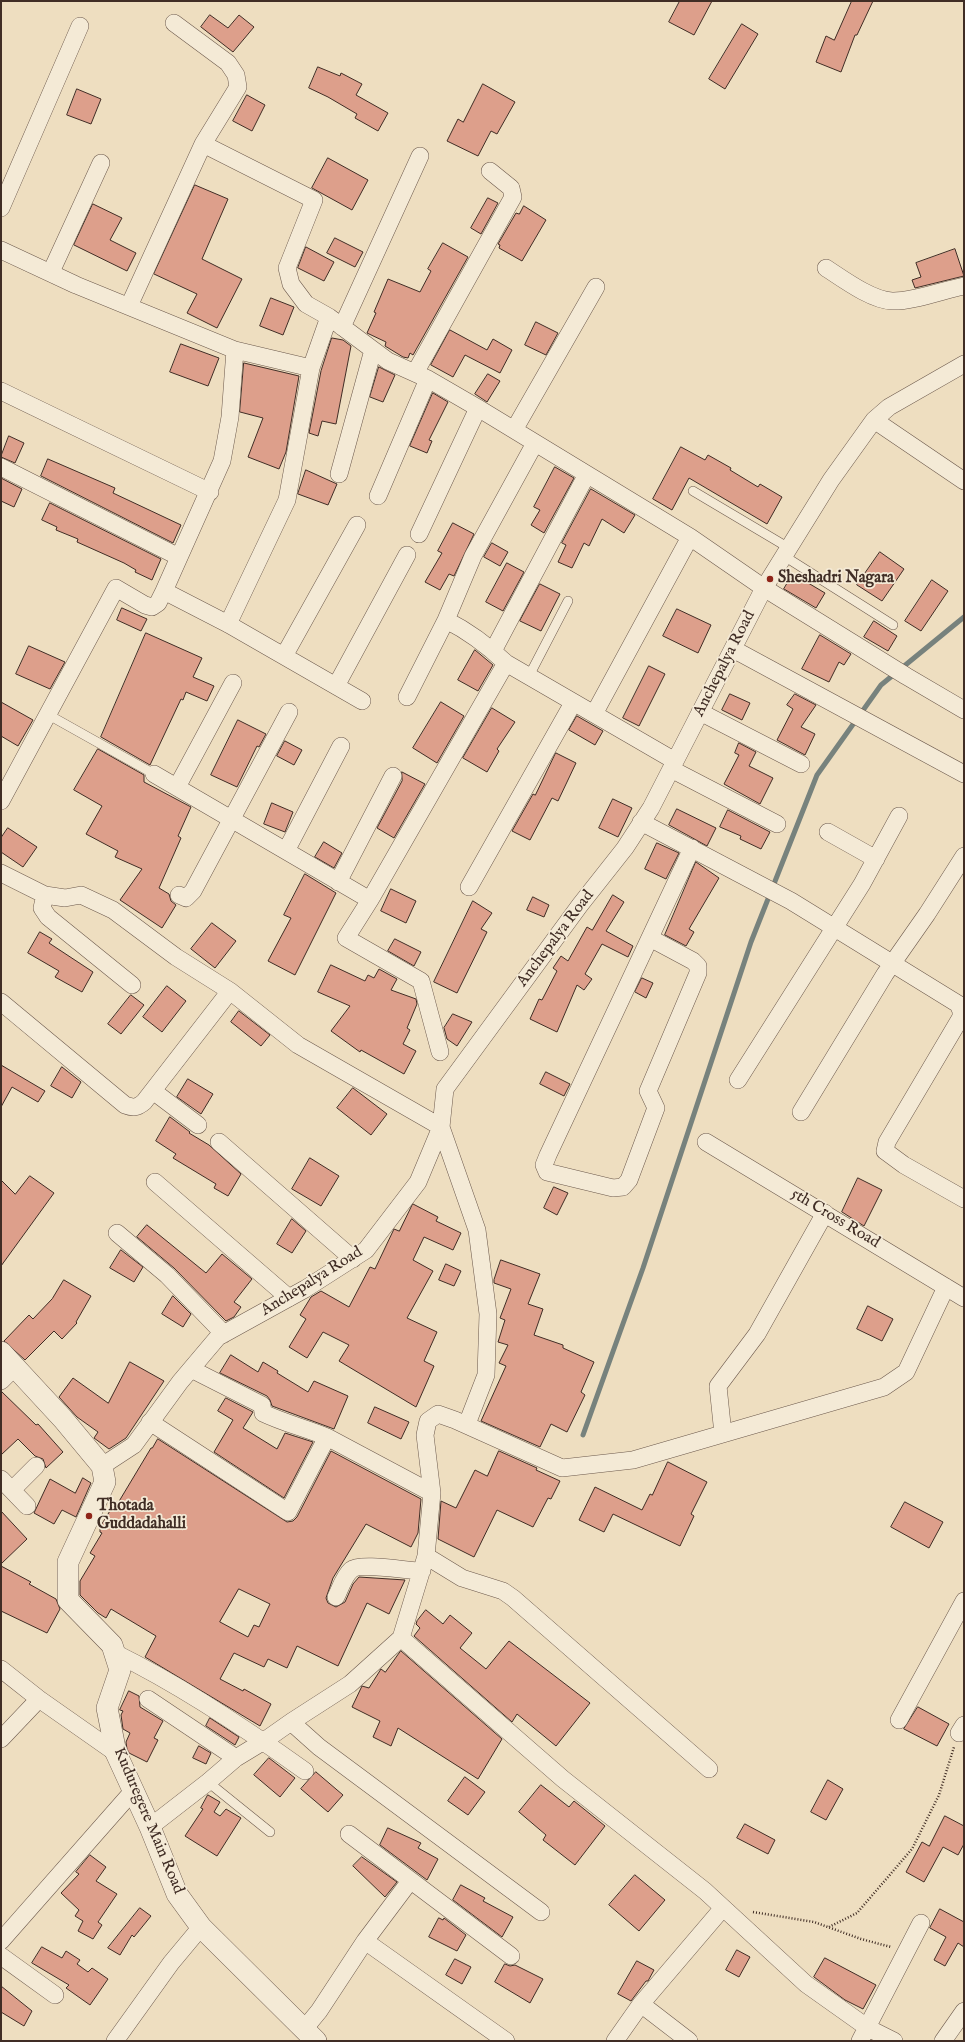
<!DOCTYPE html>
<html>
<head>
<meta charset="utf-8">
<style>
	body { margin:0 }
	#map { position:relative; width:965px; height:2042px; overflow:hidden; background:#eedec0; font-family:"IM FELL English",serif }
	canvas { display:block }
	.frame { position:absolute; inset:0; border:2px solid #402d25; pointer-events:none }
</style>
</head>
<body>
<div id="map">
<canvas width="965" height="2042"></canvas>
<div class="frame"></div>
</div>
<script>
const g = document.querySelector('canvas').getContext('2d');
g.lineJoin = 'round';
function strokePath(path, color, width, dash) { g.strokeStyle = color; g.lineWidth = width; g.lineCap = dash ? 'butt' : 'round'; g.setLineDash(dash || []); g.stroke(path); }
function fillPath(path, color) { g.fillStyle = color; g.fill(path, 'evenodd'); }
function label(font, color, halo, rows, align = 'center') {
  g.font = font + ' "IM FELL English",serif'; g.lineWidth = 3.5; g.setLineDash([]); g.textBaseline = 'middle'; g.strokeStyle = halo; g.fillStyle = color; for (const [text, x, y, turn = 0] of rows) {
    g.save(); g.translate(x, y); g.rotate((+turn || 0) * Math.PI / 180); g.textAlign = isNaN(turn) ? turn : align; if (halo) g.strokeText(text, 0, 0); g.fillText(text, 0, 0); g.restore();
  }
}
strokePath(new Path2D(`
	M583,1435l60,-167 108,-326 66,-167 64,-90 83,-68`), '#77827d', 5);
const building = new Path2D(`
	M680,1h32l-18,34 -25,-13z
	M852,1h21l-16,34h-2l-14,37 -25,-10 10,-26 8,4z
	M210,15l18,13 11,-13 15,12 -21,25 -32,-25z
	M742,24l16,10 -33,55 -16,-10z
	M318,67l22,9 1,-3 21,11 -6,11 32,18 -10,18 -23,-13 2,-4 -29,-17 -19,-9z
	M483,84l32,18 -18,32 -6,-3 -13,25 -31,-15 11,-22 5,3z
	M77,89l24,10 -10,25 -24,-9z
	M247,95l18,10 -13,26 -19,-10z
	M328,158l40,22 -16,30 -40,-22z
	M195,185l33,14 -26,60 40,20 -25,49 -30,-15 10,-19 -43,-20z
	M488,198l10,5 -17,31 -10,-6z
	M93,204l29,14 -12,22 26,13 -9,18 -53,-26z
	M524,206l22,14 -24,41 -23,-13 1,-3 -2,-1 18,-31 3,1z
	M335,238l28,14 -8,15 -28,-14z
	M443,243l25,14 -55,98 -3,-2 -2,5 -5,-1 -18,-11 1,-4 -19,-9 9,-20 -2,-1 14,-33 32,13 11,-21 -3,-2z
	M306,247l28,15 -10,19 -26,-13z
	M955,249l9,27 -49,12 -3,-8 9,-3 -5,-14z
	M271,298l23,9 -11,28 -23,-9z
	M536,322l22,11 -12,22 -21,-10z
	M450,330l37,20 6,-11 19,11 -12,23 -35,-18 -12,22 -22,-12z
	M332,338l11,2 8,6 -15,78 -14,-3 -4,15 -9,-3 12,-62z
	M181,344l38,14 -11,28 -38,-14z
	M244,363l55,13 -13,76 -7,17 -31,-12 15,-39 -23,-6z
	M379,367l16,8 -12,27 -13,-5z
	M488,374l12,7 -13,21 -12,-8z
	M433,393l15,9 -19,38 3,1 -5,12 -17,-7z
	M9,436l15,7 -9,20 -14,-6z
	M681,447l24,13 3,-5 23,13 -1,2 28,17 2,-3 22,13 -15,27 -78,-46 -17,32 -19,-11z
	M48,459l67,29 -2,5 68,32 -8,18 -132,-67z
	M555,467l19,11 -30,55 -13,-8 9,-15 -6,-3z
	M306,470l31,14 -9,21 -30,-11z
	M1,478l21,11 -8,18 -13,-6z
	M591,489l44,26 -11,18 -22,-14 -13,27 -5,-3 -12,25 -14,-6 8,-17 -4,-2z
	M50,503l111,56 -9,21 -17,-8 1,-2 -12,-7 -47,-21 1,-3 -22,-9 1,-3 -15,-7z
	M453,523l21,11 -20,42 -5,-2 -9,16 -15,-8 17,-29 -4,-2z
	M492,543l16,9 -8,14 -16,-9z
	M880,552l24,17 -22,32 -25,-16z
	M507,563l17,9 -21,39 -17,-9z
	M793,574l32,19 -9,15 -32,-19z
	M932,580l16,11 -27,40 -16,-10z
	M540,584l20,10 -19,37 -21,-10z
	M122,608l25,11 -6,12 -24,-11z
	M677,609l34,16 -13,28 -35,-17z
	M874,621l23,15 -9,15 -24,-14z
	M146,633l56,25 -9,19 21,9 -7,15 -21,-9 -3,8 -2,-1 -31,66 -49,-28z
	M820,635l31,19 -7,11 -5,-3 -10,20 -27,-13z
	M29,646l36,16 -15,27 -34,-15z
	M475,650l18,15 -15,26 -20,-11z
	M649,666l16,8 -26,52 -16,-8z
	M730,694l20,9 -8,17 -20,-10z
	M795,694l21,11 -15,22 14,7 -10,21 -28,-15 16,-31 -6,-4z
	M1,702l32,18 -15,26 -17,-10z
	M441,702l23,14 -27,47 -24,-15z
	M492,708l23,14 -18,27 2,2 -12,21 -24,-14z
	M577,716l26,15 -8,14 -26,-15z
	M238,720l28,14 -7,13 -2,-1 -20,41 -26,-12z
	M285,741l17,9 -8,15 -17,-9z
	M739,743l17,9 -7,14 24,12 -13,26 -36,-20 15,-29 -4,-2z
	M98,749l46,26v7l47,25 -13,29 3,2 -22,50 10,6 2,7 5,4 -14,23 -42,-28 22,-31 -27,-12 3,-6 -32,-17 16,-28 -28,-16z
	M556,753l20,10 -18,38 -6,-3 -22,42 -18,-9 21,-37 2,1z
	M402,772l23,12 -31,54 -17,-10 25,-47z
	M613,799l19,9 -14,29 -19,-9z
	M272,803l21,9 -8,20 -21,-8z
	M677,809l39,19 -9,18 -38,-21z
	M728,810l42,22 -9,17 -21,-10 1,-3 -21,-9z
	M8,828l29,19 -14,20 -22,-15v-14z
	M324,842l18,11 -8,15 -19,-11z
	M657,843l22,10 -13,26 -21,-10z
	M696,862l23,16 -30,51 5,3 -8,14 -21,-11z
	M305,874l31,19 -41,82 -27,-14 23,-43 -7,-3z
	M391,889l25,12 -10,22 -25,-12z
	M613,895l11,7 -18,29 27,15 -5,11 -26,-13 -17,30 7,5 -8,11 -7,-5 -20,47 -27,-13 9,-20 3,1 15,-29 -4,-3 8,-12 7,5 19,-34 5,3z
	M533,897l16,8 -5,12 -17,-7z
	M473,901l19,12 -11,16 6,3 -30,61 -23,-11z
	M212,923l24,18 -21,27 -24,-19z
	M40,932l12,7 -3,4 44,29 -11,20 -27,-15 4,-6 -31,-18z
	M395,939l26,13 -7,14 -26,-15z
	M331,965l34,16 3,-6 6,3 5,-9 18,10 -6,11 25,9 1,5 -10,24 3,2 -7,14 13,7 -12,23 -43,-24 -1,2 -29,-21 19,-25 -32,-14z
	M642,978l11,5 -7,15 -11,-6z
	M167,986l19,15 -24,31 -19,-15z
	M131,995l13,10 -23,29 -13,-10z
	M239,1011l31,24 -9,11 -30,-24z
	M453,1014l19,8 -15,24 -10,-7 -3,-11z
	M1,1065l44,26 -7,11 -26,-15 -11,20z
	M62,1067l19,15 -9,16 -21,-12z
	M546,1072l24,12 -6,12 -24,-12z
	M188,1079l25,15 -12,20 -24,-17z
	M353,1088l34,26 -16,21 -34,-27z
	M170,1117l20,15 -1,1 20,12 32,29 -13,22 -14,-8 2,-4 -43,-26 3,-4 -20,-13z
	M310,1158l29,18 -18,30 -29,-17z
	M30,1176l24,17 -53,73v-86l14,14z
	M858,1178l24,12 -18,36 -22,-14z
	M554,1187l14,6 -11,22 -13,-7z
	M413,1204l25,13 -2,4 25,12 -8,17 -29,-13 -11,23 20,11 -26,47 30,14 -13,29 10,5 -18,41 -77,-46 10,-16 -26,-13 -16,26 -18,-11 17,-28 -6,-4 11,-18 10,-6 28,16 21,-40 5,2 19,-40 5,2z
	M292,1219l14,12 -14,22 -15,-9z
	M147,1225l59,48 16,-19 30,25 -18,23 7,5 -7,10 -8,4 -3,-3 -49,-50 -37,-31z
	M121,1250l22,17 -9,15 -24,-14z
	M501,1260l39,14 -12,30 15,5 -9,26 29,10v3l31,14 -13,30 4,3 -18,37 -16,-8 -11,23 -59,-26 25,-55 -7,-3 9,-18 -10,-3 7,-22 -5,-2 11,-29 -17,-6v-3z
	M446,1264l15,7 -7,15 -15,-6z
	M64,1280l27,16 -15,26 1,1 -15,16 -8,-8 -29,29 -21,-19 25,-26 4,4 19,-20z
	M173,1296l18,18 -8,13 -21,-13z
	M868,1306l25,13 -11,22 -25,-12z
	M231,1355l27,17 5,-10 15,9 -1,2 31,19 6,-11 34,15 -14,33 -62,-23 -2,-6 -3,-4 -47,-23z
	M130,1362l34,19 -38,57 -17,11 -15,-11 4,-6 -21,-15 -18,-20 14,-19 35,25z
	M1,1391l35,34 2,-1 25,28 -17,16 -3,-9 -8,-3 -17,-17 -17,16z
	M226,1398l27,14 -10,16 34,21 8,-16 28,9 -29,56 -70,-46 19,-32 -15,-9z
	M375,1407l34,15 -8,17 -33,-16z
	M158,1439l129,83 6,-1 4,-4 34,-66 90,48 -3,34 -7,14 -45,-23 -33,54 -7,20 2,5 8,4 9,-5 8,-18 6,-7 46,3 -16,34 -22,-11 -29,63 -41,-20 -10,22 -19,-9 -4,8 -30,-14 -14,26 23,12 1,-2 27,15 -11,22 -115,-69 11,-21 -45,-27 -5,9 -8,-5 -18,-18v-14l15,-25 -5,-3 12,-20 -2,-1v-5l16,-26 2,2 33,-55h1zM239,1589l31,15 -11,23 -5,-2 -6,12 -28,-15z
	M499,1451l38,17 -1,2 24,11 -9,18 -3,-1 -15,29 -36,-17 -23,47 -36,-18 3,-38 15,7 19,-38 12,6z
	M668,1462l39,20 -16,32 3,2 -14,30 -67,-32 -9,18 -25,-12 16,-33 47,23 8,-16 2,1z
	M83,1478l8,5 -15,34 -14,-7 -8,14 -20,-11 16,-34 25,14z
	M905,1502l38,20 -14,26 -38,-21z
	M1,1511l26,28 -26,25z
	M1,1566l30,16 -2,2 27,15 4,10 -13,24 -46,-22z
	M426,1610l17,14 7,-9 22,18 -12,15 26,21 23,-28 81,62 -34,43 -39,-32 -5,8 -98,-86 6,-8 -4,-4 1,-3z
	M401,1651l101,88 -24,40 -80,-51 -7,18 -18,-9 7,-16 -28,-14 10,-21 7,2 12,-19 4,3z
	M129,1691l10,5 1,11 23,14 -9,17 4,2 -11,22 -18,-9 -2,-4 -1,-7 4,-9 -7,-4 -2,-14 2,-4 -3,-1z
	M918,1707l31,17 -12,22 -33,-17z
	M210,1718l29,19 -4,8 -29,-19z
	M199,1746l12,7 -5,11 -13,-6z
	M269,1758l26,20 -15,19 -26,-22z
	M316,1772l27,23 -15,17 -27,-23z
	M465,1777l20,15 -17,23 -20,-14z
	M828,1780l15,9 -17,31 -15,-8z
	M541,1785l28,22 5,-6 31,25 -30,39 -32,-25 3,-5 -27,-23z
	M208,1795l12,7 -6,10 6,4 6,-7 15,9 -24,38 -32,-20 18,-27 -2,-1z
	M945,1816l19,10v18l-6,11 -15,-8 -19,35 -18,-10 16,-30 7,4z
	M745,1824l30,16 -7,14 -31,-16z
	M388,1828l33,15 -3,5 20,11 -11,21 -47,-35z
	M90,1855l16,12 -10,14 21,13 -19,28 4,3 -9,14 -15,-8 5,-10 -8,-5 4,-6 -18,-17 18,-19 -3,-2z
	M362,1857l35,25 -12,15 -32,-31z
	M635,1875l30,25 -26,31 -30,-26z
	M461,1885l24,13 -2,3 30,16 -11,20 -49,-37z
	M140,1908l11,8 -17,21 -2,-2 -12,20 -12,-7z
	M940,1909l24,13v25l-6,-4 -13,23 -11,-6 12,-23 -16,-9z
	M439,1918l4,2 1,-2 22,17 -9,16 -28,-14z
	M42,1947l20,11 4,-7 14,9 -3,4 11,8 4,-4 16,11 -18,26 -24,-17 3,-3 -37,-22z
	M737,1950l13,7 -11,20 -13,-7z
	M825,1958l51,27 -13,24 -18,-9 -31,-23z
	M455,1959l16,8 -9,17 -16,-9z
	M637,1961l17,9 -6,11h-2l-15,20 -13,-7z
	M505,1964l5,2 5,-1 28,14 -13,24 -35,-21z
	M1,1986l31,25 -8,15 -23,-14z`);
fillPath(building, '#dd9f8b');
strokePath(building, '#402d25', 1);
const service = new Path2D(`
	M693,491l96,57
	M784,556l109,69
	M529,676l39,-75
	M47,714l107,60
	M208,1782l62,50`);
const minor = new Path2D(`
	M203,144l111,56 -27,68 4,16 15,20 23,13 59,44 40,18 50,29 212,129 74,51 142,88 58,34
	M1,208l79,-182
	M1,250l75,35 159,65 -5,67 -8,44 -58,130
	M826,268c17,11 45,32 66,33 19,1 52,-11 72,-15
	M51,272l50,-109
	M129,306l74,-162 35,-57 -2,-12 -8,-12 -54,-40
	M342,327l78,-171
	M235,350l76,18
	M415,373l98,-176 -2,-9 -21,-17
	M1,391l209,101
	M874,420l90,61
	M514,430l82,-143
	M1,467l178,90
	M339,474l34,-124
	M378,496l50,-117
	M419,534l59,-126
	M446,620l27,-64 62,-113
	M228,624l59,-124 24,-132 18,-51
	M733,649l231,125
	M493,651l93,-175
	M284,656l73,-131
	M336,686l71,-131
	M407,697l39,-77c22,11 42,26 60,43l169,98
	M700,712l101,52
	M594,714l96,-177
	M671,769l106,55
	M154,774l216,126 -24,38 75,43 19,71
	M177,787l56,-104
	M1,801l115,-213 29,17 7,2 6,-4 6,-12 64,33 134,77
	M641,822l150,79 167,103 3,7v6l-74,125 -2,9 19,14 60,34
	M828,832l48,27
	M286,851l55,-105
	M1,873l44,22 20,3 16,-3 32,15 63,47 54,34 68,54 143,82 36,103 11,84 -2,61 -19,49
	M338,882l55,-106
	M469,887l104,-184
	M45,895l-3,13 6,9 84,68
	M179,895l7,3 7,-7 96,-179
	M370,900l136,-237
	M650,938l43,23 5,5v7l-50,118 8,17 -27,72 -6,7 -10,1 -66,-16 -3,-7 4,-10 144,-307
	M1,1002l124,103c8,3 12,3 19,-3l86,-111
	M738,1080l124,-196 37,-68
	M153,1091l45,34
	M801,1112l84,-138 42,-60 37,-58
	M219,1142l134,117
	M706,1142l258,156
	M155,1182l134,116
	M117,1233l50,42 57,59
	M191,1369l71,36 1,8c21,10 42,15 64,24
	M1,1381l14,-14
	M150,1422l138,90 39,-75 105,56
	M723,1434l-5,-48 39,-52 68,-121
	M102,1466l32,-21 46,-63 38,-45 87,-48 61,-39 52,-68 23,-55 4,-38 135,-184 45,-57 26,-40 113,-220 67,-108 43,-60 15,-13 75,-43
	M1,1479l26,27
	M12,1490l24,-24
	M426,1556l36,22 41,13 10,7 196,171
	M336,1597c4,-8 8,-21 15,-27 9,-8 57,1 71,1
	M401,1638l162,141 142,112 101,93 62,44 26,13
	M115,1653c67,33 130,75 190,118
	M1,1669l38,30 77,54
	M148,1699l88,59
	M899,1720l65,-119
	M291,1722l28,25 222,165
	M959,1733l5,-8
	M1,1739l38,-40
	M150,1827l58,-45 28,-24 28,-17 27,-19 59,-38 51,-46 25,-82 6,-63 -7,-58 3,-14 10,-7 17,6 107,48 71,-8 251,-73 22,-15 40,-85
	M349,1834l162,122
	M1,1941l132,-150
	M365,1941l141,100
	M1,1956l54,39
	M641,2004l48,37
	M305,2028l14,-17 46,-70 45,-60
	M115,2041l56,-78 30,-36
	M615,2041l26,-37 81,-95
	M860,2041l61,-118
	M943,2041l21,-30`);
const tertiary = new Path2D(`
	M1,1352l62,67 39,47 3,16 -37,80v38l44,45 8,25 -13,38 9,45 34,74 27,67 24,33 115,114`);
strokePath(service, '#6c594c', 10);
strokePath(minor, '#6c594c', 18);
strokePath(tertiary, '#6c594c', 22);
strokePath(new Path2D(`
	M753,1912l61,10 47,17 30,8
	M829,1927l28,-14 55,-64 27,-54 15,-48`), '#402d25', 2.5, [1, 2]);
strokePath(service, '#f4ead6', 9);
strokePath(minor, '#f4ead6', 17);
strokePath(tertiary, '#f4ead6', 21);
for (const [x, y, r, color] of [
	[770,579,4,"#8f2418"],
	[89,1516,4,"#8f2418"]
]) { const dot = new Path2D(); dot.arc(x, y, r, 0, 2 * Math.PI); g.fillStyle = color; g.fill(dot); strokePath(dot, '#f4ead6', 1.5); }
label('bold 16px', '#402d25', '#f4ead6', [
	["Sheshadri Nagara",778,579],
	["Thotada",97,1507],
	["Guddadahalli",97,1525]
], 'left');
label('16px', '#402d25', '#f4ead6', [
	["Anchepalya Road",725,664,-63],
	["Anchepalya Road",556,939,-53],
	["5th Cross Road",835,1219,31],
	["Anchepalya Road",312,1282,-32],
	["Kuduregere Main Road",148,1821,67]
]);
</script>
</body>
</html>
